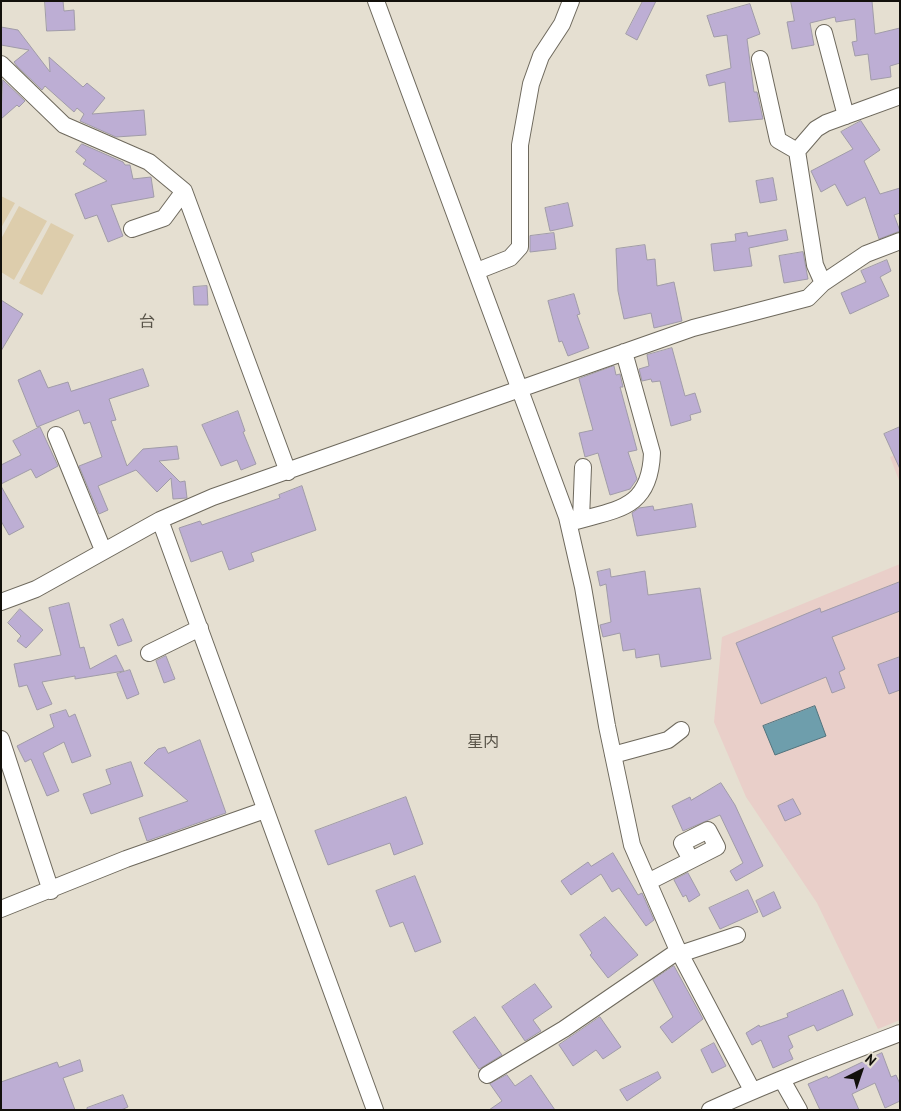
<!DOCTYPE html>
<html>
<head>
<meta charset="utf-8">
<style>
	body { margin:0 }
	#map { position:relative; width:901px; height:1111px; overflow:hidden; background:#e5dfd1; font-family:"PT Sans",sans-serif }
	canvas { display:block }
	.frame { position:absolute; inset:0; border:2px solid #12100b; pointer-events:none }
	.north { position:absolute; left:836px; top:1046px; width:50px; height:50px; -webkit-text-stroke:4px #e5dfd1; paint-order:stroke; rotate:41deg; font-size:14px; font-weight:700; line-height:20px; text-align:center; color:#12100b }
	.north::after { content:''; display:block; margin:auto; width:18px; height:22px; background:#12100b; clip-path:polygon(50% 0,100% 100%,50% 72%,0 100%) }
</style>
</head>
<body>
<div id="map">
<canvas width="901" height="1111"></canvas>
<div class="frame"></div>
<div class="north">N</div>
</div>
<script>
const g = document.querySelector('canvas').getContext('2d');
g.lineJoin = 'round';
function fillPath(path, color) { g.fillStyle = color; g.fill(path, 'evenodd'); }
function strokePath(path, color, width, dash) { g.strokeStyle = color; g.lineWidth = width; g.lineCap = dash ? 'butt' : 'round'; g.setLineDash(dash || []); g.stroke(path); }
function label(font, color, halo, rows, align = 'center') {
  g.font = font + ' "PT Sans","Noto Sans JP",sans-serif'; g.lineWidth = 4.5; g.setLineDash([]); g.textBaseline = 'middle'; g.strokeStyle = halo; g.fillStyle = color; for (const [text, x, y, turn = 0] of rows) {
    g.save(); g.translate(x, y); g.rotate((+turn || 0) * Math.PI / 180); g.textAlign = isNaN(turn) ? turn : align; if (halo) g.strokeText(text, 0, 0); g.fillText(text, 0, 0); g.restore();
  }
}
fillPath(new Path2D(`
	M900,453v30l-10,-26z
	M900,564v456l-22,9 -61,-126 -71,-106 -32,-75 8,-85z`), '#e9cfc9');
fillPath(new Path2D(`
	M1,196l14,7 -14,25z
	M19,206l28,15 -33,59 -13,-8v-33z
	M51,223l23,12 -32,60 -23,-12z`), '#ddcdac');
const water = new Path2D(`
	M815,706l11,30 -51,19 -12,-29z`);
fillPath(water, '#6e9eac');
strokePath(water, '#52737c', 1);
const building = new Path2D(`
	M45,1h18l1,10 10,-1 1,20 -28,1z
	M643,1h13l-19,39 -11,-6z
	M791,1h81l3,33 25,-6v35l-10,3 1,11 -20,3 -3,-26 -13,2 -3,-14 5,-1 -2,-22 -19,3 -1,-5 -25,6 4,22 -22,4 -5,-27 7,-1z
	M750,4l10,30 -13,5 7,53h3l6,27 -34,3 -4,-40 -16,4 -3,-11 25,-7 -4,-33 -13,2 -7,-21z
	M1,27l17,3 32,42 -1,-15 34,30 4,-4 18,15 -13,16 52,-4 2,25 -30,2 -36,-16 4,-7 -7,-6 -3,4 -29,-26 -3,4 -25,-24 -3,-4 15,-12 -28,-5z
	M3,80l22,21 -6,6 -2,-2 -16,14z
	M861,121l19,29 -16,11 16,33 20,-6v25l-6,2 6,16 -21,8 -14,-42 -18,9 -12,-22 -14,8 -10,-21 42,-22 -12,-17z
	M82,144l41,18 2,3h5l3,14 18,-2 3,20 -43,8 12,31 -15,6 -11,-27 -12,4 -10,-25 32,-13 -24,-17 3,-4 -10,-8z
	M773,178l4,22 -17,3 -4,-22z
	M568,203l5,23 -23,5 -5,-23z
	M786,230l2,10 -39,8 3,18 -38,5 -3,-27 25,-3 -1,-7 12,-2 1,4z
	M554,233l2,16 -26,3v-16z
	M645,245l2,15 8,-1 2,27 17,-4 8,39 -28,7 -3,-15 -27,6 -6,-28 -2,-42z
	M803,252l5,27 -24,4 -5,-27z
	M887,260l4,11 -11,6 9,19 -39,18 -9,-21 25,-11 -5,-11z
	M207,286l1,19h-14l-1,-18z
	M574,294l6,20 -3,1 12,33 -21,8 -6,-15 -3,1 -11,-41z
	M1,300l22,14 -22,37z
	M672,348l13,48 10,-3 6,19 -11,3 1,5 -20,6 -11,-45 -8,1 -1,-3 -9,2 -3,-12 10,-3 -2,-11z
	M614,366l2,9 4,-1 3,13h-3l17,63 -9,2 9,27 -7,10 -20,6 -12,-42 -13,4 -6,-24 14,-3 -14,-51z
	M143,369l6,17 -40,13 7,21 -5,1 16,45 16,-17 34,-3 2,13 -20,2 21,21 5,-1 2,17 -14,1 -2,-21 -14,14 -21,-22 -38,16 10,24 -9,4 -20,-48 23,-9 -12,-35 -6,2 -5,-14 -42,17 -19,-47 22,-10 8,18 20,-6 3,9z
	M238,411l7,20 -2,1 13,32 -15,6 -4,-10 -16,6 -19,-41z
	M40,427l18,39 -22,12 -5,-9 -30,15v-19l20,-10 -8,-14z
	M900,427v42l-16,-35z
	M1,486l23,41 -15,8 -8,-14z
	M302,486l14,44 -65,23 3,8 -25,9 -7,-19 -31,11 -12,-34 21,-7 2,4 78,-27 -1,-3z
	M692,504l4,23 -59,9 -5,-23 7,-5 14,-2 1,4z
	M610,569l1,8 34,-6 3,24 52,-7 11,71 -50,8 -2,-13 -23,4 -1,-9 -12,2 -3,-18 -17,4 -3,-12 11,-3 -5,-38 -6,2 -3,-14z
	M900,582v29l-68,26 13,32 -6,3 6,16 -13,5 -6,-16 -65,27 -25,-61 84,-35 1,4z
	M69,603l11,45 4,-1 6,22 26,-14 8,16 -49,8v-3l-33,6 10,22 -15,6 -10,-25 -8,2 -5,-23 47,-9 -12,-47z
	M20,609l23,21 -17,18 -9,-7 4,-5 -13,-13z
	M123,619l9,22 -14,5 -8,-21z
	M166,656l9,23 -11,4 -8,-22z
	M900,657v33l-11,4 -11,-29z
	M130,670l9,24 -12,5 -10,-25z
	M66,710l3,7 6,-3 16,42 -19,7 -8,-21 -21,11 16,38 -12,5 -16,-37 -6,3 -8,-16 37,-19 -4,-12z
	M200,740l26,73 -79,28 -8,-23 49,-17 -44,-38 14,-14 7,-2 3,6z
	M131,762l12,34 -52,18 -8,-20 28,-10 -5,-14z
	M721,783l14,22 28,61 -27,15 -6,-10 13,-8 -23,-48 -37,16 -11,-25 18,-9 1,3z
	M406,797l17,47 -29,11 -4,-12 -62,22 -13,-34z
	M793,799l8,15 -16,7 -7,-15z
	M613,853l25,42 4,-2 12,27 -8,6 -27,-38 -7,4 -11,-18 -30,21 -10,-14 27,-19 3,4z
	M688,873l12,22 -11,7 -3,-7 -3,2 -9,-17z
	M415,876l26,66 -26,10 -12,-30 -13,5 -14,-36z
	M748,890l10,22 -38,17 -11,-21z
	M774,892l7,16 -18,9 -7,-16z
	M605,917l33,38 -30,23 -18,-23 2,-2 -12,-18z
	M674,966l29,53 -31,24 -12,-16 13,-10 -20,-37z
	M535,984l17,23 -19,13 8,11 -16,10 -23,-34z
	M843,990l10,25 -36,16 -3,-6 -26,11 5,11 -4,3 4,9 -20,9 -12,-28 -9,5 -6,-12 13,-8 1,2 28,-10 -1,-3z
	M475,1017l27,38 -23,14 -26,-37z
	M600,1017l21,30 -18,12 -7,-9 -23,16 -14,-21z
	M714,1043l12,23 -14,7 -11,-23z
	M882,1053l9,24 5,-2 4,9v17l-15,7 -10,-25 -23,11 7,16h-39l-12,-26 19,-8 1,2z
	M80,1060l3,11 -20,7 12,32h-74v-28l56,-20 2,5z
	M658,1072l3,6 -34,23 -7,-11z
	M507,1075l8,11 16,-11 24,35h-66l13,-9 -12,-17z
	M123,1095l5,12 -7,3h-34v-2z`);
fillPath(building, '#bdaed4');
strokePath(building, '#a09ba8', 1);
const minor = new Path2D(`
	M376,1l191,516 16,70 24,139 25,119 44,101 76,144
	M824,33l22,83
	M760,59l18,81 19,11
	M1,64l63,61 85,37 35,29 104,281
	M132,229l32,-11 20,-27
	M477,271l33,-13 10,-11v-102l11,-61 10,-28 21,-32 9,-23
	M823,283l-8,-18 -18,-114 19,-22 10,-6 74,-27
	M56,435l47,115
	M581,519l2,-52
	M160,520l215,590
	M569,523c46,-14 81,-12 83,-70l-28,-101
	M1,602l35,-13 124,-69 53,-23 480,-169 115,-30 15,-15 43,-29 34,-13
	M149,653l51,-25
	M1,739l50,152
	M613,755l55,-15 13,-10
	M648,882l69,-35 -9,-17 -26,13 9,17
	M1,909l125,-50 139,-49
	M680,954l57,-19
	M487,1075l77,-46 114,-78
	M782,1080l17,30
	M710,1110c61,-28 127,-53 190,-77`);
strokePath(minor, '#6e695d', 18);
strokePath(minor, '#fff', 16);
label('16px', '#585348', '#e5dfd1', [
	["台",147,322],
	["星内",483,742]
]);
</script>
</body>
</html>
